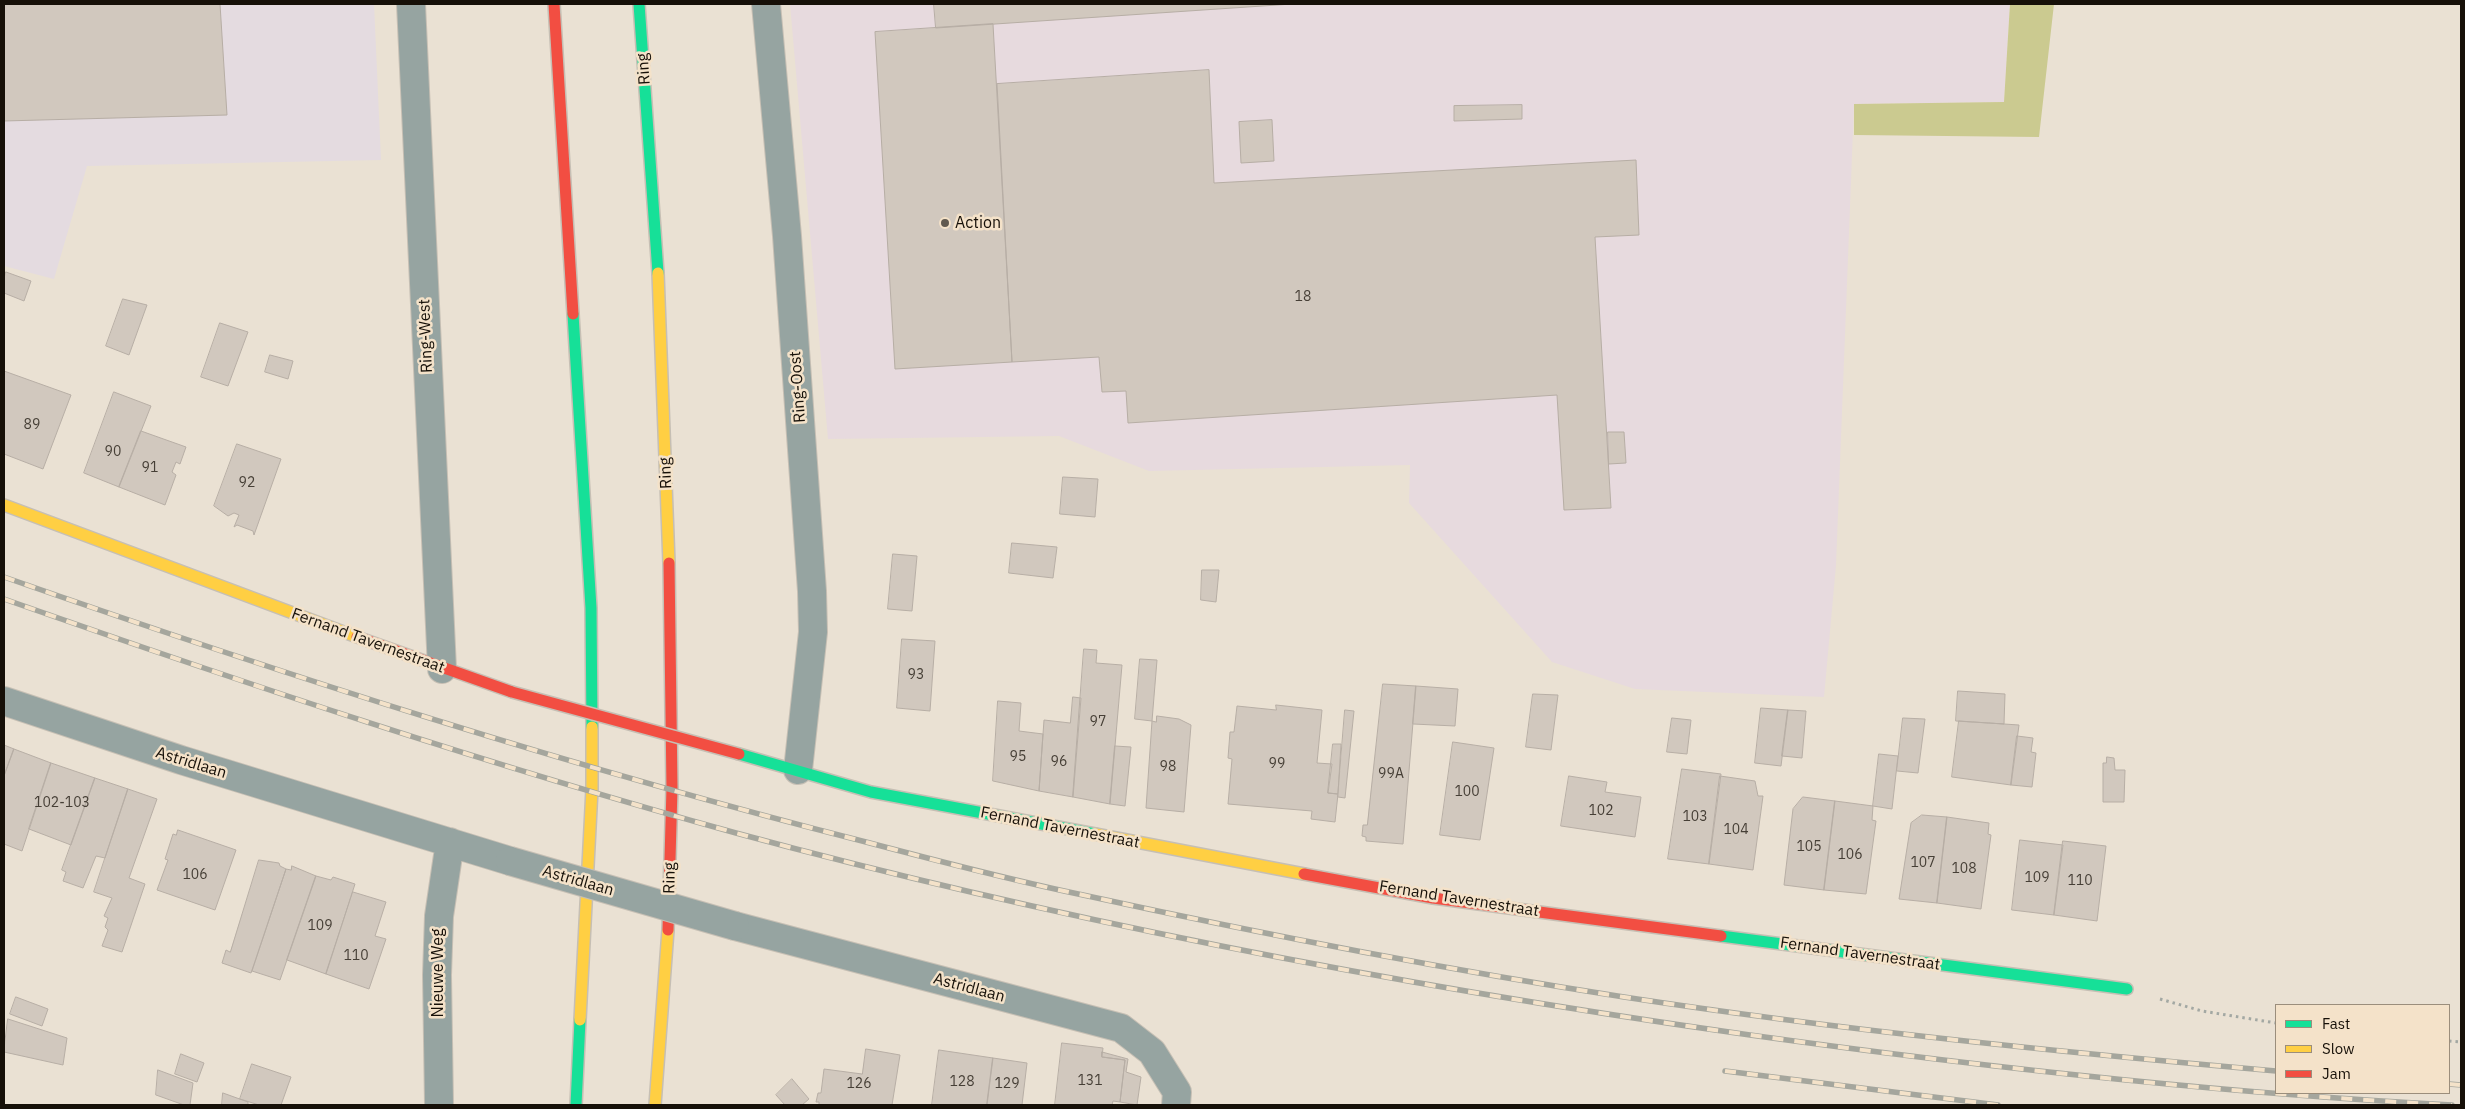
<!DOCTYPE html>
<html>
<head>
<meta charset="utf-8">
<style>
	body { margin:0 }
	#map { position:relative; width:2465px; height:1109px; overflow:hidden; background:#eae1d3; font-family:"IBM Plex Sans",sans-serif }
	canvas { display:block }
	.frame { position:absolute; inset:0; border:5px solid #161008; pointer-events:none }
	.legend { position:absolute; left:2275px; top:1004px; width:175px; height:90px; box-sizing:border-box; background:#f4e2c9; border:1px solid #9b8e7c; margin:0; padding:6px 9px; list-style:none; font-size:15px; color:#161008 }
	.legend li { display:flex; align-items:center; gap:10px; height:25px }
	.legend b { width:25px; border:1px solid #9b8e7c }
</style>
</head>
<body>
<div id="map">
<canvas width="2465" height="1109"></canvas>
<div class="frame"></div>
<ul class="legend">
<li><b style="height:6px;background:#16e098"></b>Fast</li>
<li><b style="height:6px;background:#ffcf43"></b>Slow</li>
<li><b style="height:6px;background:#f24e42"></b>Jam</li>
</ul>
</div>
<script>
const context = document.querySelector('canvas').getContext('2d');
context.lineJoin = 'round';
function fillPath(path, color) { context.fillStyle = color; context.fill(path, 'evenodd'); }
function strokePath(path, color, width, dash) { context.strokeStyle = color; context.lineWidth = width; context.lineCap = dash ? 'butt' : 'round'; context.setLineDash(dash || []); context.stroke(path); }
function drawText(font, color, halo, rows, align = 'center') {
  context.font = font + ' "IBM Plex Sans",sans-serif'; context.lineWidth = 5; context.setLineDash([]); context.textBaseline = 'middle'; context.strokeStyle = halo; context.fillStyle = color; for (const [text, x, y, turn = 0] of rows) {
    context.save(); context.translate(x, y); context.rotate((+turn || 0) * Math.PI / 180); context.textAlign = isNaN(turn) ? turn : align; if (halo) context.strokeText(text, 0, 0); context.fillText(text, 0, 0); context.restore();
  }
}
fillPath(new Path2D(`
	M4,4h370l7,156 -294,6 -33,113 -50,-13z`), '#e4dbe0');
fillPath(new Path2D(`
	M790,4h1220l-6,98 -150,2 -18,461 -12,132 -189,-8 -83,-27 -143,-159 1,-38 -261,6 -90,-35 -231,3z`), '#e7dade');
fillPath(new Path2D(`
	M2010,4h44l-15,133 -185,-2v-31l150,-2z`), '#cbca90');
const building = new Path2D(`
	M4,4h216l7,111 -223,6z
	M934,4h358l-356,24z
	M993,24l19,338 -117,7 -20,-337z
	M1209,70l5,113 422,-23 3,75 -44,2 16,271 -47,2 -7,-115 -429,28 -2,-32 -24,1 -3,-35 -87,5 -15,-278z
	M1522,105v14l-68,2v-15z
	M1272,120l2,41 -33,2 -2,-41z
	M6,272l25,9 -7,20 -20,-8v-14z
	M123,299l24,6 -18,50 -23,-9z
	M220,323l28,9 -20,54 -27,-9z
	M270,355l23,6 -5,18 -23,-7z
	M4,371l67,24 -28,74 -39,-15z
	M114,392l37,14 -32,81 -35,-14z
	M141,431l45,16 -6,17 -4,-2 -4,10 4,3 -11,30 -46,-18z
	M1608,432h16l2,31 -17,1z
	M237,444l44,15 -27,76 -1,-4 -16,-6 -3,2 5,-12 -5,-2 -6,3 -14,-10z
	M1063,477l35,2 -3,38 -35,-3z
	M1012,543l45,4 -4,31 -44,-5z
	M893,554l24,2 -5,55 -24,-2z
	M1202,570h17l-3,32 -15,-2z
	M902,639l33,2 -5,70 -33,-3z
	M1084,649l13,1 -1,13 26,2 -12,139 -37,-7z
	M1140,659l17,1 -5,61 -17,-2z
	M1383,684l33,2 -13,158 -37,-3v-4l-4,-1 1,-11h4z
	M1416,686l42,3 -3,37 -42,-2z
	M1958,691l47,3 -1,30 -48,-3z
	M1533,694l25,1 -7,55 -25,-3z
	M1073,697l8,1 -8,99 -34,-6 5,-71 26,3z
	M998,701l23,2 -2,28 24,3 -4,57 -46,-10z
	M1276,705l46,5 -5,53 15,1 -4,29 10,1 -3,28 -24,-3 1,-8 -84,-7 4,-45 -4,-1 2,-26h4l3,-26 39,4z
	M1761,708l27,2 -7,56 -26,-3z
	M1345,710l9,1 -9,87 -7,-1z
	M1788,710l18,1 -4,47 -20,-2z
	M1157,716l22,3 12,6 -7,87 -38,-4 6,-87 4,1z
	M1672,718l19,2 -4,34 -20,-2z
	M1903,718l22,1 -7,54 -21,-2z
	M1959,721l60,4 -8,60 -59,-8z
	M2017,736l16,2 -2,14 5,1 -4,34 -21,-2z
	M1453,742l41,6 -14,92 -40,-5z
	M1333,744h8l-3,50 -10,-1z
	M4,745l10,4 -10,27z
	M1115,746l16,1 -6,59 -15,-2z
	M14,749l37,14 -29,88 -18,-7v-68z
	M1879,754l19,2 -6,53 -19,-3z
	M2107,757l7,1 1,12h10l-1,32h-21v-39h3z
	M51,763l44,15 -24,67 -42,-16z
	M1682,769l39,5 -12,90 -41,-5z
	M1569,776l38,6 -2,10 36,5 -6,40 -74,-11z
	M1720,776l35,5 3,15h5l-10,74 -44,-6z
	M95,778l33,11 -23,69 -9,-2 -13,32 -20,-7 3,-9 -4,-2z
	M128,789l29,10 -28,79 16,6 -23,68 -20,-6 6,-16 -3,-3 3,-9 -4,-2 8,-18 -18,-6z
	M1803,797l32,4 -11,89 -40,-5 9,-76z
	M1835,801l38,5 -1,14 4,1 -10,73 -42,-4z
	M1922,815l25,2 -10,86 -38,-4 12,-76z
	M1947,817l42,6 -1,11 3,1 -10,74 -44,-6z
	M178,830l58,20 -21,60 -58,-20 11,-30 -3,-1 8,-25 3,1z
	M2020,840l43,5 -9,70 -42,-5z
	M2063,841l43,5 -9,75 -43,-6z
	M259,860l20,3 1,3 6,3 -35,104 -29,-10 4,-13 4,2z
	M292,866l24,10 -36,104 -28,-9 34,-102 5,1z
	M316,876l15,4 2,-3 22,7 -29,90 -39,-14z
	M353,892l33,10 -11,34 11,3 -17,50 -43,-15z
	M16,997l32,12 -6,17 -32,-12z
	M8,1019l59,19 -4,27 -59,-13z
	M1062,1043l41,5 -1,9 23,3 -5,42 -7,-1 -1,4h-57z
	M866,1049l34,6 -8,50h-73v-3h-3l2,-9h3l3,-24 38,5z
	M939,1050l54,8 -6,47h-55z
	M1102,1052l26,7 -2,13 15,5 -4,28 -17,-3 5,-42 -23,-3z
	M181,1054l23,9 -7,19 -22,-8z
	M993,1058l34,5 -5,42h-35z
	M252,1064l39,13 -10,28h-22l-19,-6z
	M158,1070l35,13 -3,22h-6l-28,-10z
	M792,1079l17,20 -7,6h-17l-9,-10z
	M223,1093l25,9v3h-26z`);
fillPath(building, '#d1c8be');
strokePath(building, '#b7aea5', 1);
const street = new Path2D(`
	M411,4l31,665
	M766,4l21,232 25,355 1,41 -15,138
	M4,701l177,59 329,101
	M735,926l386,102 31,24 25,40 -1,13
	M439,1105l-2,-130 2,-59 11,-74`);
const fast = new Path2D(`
	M639,4l19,269
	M573,314l18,294 1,119
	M739,754l132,38 224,42
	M1721,936l406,53
	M576,1105l4,-85`);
const slow = new Path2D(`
	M658,273l11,290
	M4,505l353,132
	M1095,834l209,40
	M580,1020l12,-231v-62
	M655,1105l13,-175`);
const jam = new Path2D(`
	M554,4l19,310
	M357,637l155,55
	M1304,874l129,24 288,38
	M668,930l4,-142 -3,-225`);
strokePath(street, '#c6bfb4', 30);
strokePath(fast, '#c6bfb4', 14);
strokePath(slow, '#c6bfb4', 14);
strokePath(jam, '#c6bfb4', 14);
strokePath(new Path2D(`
	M2160,999l42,12 74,12
	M2449,1041l12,1`), '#a3a8a3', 3, [2.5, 4]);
strokePath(street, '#96a4a1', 28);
strokePath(fast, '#16e098', 11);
strokePath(slow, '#ffcf43', 11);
strokePath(jam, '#f24e42', 11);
const rail = new Path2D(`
	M4,577c284,99 570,191 862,265 72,19 144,38 217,53 179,39 360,74 541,102 216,33 435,55 652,74
	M4,599c242,85 485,166 732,234 333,90 672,154 1014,202 232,32 467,58 702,70
	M1725,1071l273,34
	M2449,1084l12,1`);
strokePath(rail, '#a5a69d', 5.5);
strokePath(rail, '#f4e2c9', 4, [11]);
const streetBridge = new Path2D(`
	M510,861l225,65`);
const jamBridge = new Path2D(`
	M512,692l227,62`);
strokePath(streetBridge, '#c6bfb4', 30, []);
strokePath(jamBridge, '#c6bfb4', 14, []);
strokePath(streetBridge, '#96a4a1', 28);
strokePath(jamBridge, '#f24e42', 11);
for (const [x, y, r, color] of [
	[945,223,5,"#60594f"]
]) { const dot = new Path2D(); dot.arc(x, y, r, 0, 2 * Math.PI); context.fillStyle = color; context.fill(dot); strokePath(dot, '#f4e2c9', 2); }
drawText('14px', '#463f36', null, [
	["18",1303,297],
	["89",32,425],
	["90",113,452],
	["91",150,468],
	["92",247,483],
	["93",916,675],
	["97",1098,722],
	["95",1018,757],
	["96",1059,762],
	["99",1277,764],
	["98",1168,767],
	["99A",1391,774],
	["100",1467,792],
	["102-103",62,803],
	["102",1601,811],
	["103",1695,817],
	["104",1736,830],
	["105",1809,847],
	["106",1850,855],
	["107",1923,863],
	["108",1964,869],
	["106",195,875],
	["109",2037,878],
	["110",2080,881],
	["109",320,926],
	["110",356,956],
	["131",1090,1081],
	["128",962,1082],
	["126",859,1084],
	["129",1007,1084]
]);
drawText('16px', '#161008', '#f4e2c9', [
	["Ring",644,69,-94],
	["Ring-West",426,336,-92],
	["Ring-Oost",798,387,-94],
	["Ring",666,473,-92],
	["Fernand Tavernestraat",368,641,20],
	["Astridlaan",191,763,17],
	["Fernand Tavernestraat",1060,828,11],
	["Ring",670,878,-89],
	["Astridlaan",578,881,16],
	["Fernand Tavernestraat",1459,899,9],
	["Fernand Tavernestraat",1860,954,8],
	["Nieuwe Weg",438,973,-90],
	["Astridlaan",969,988,15]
]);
drawText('16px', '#161008', '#f4e2c9', [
	["Action",955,223]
], 'left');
</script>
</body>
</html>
